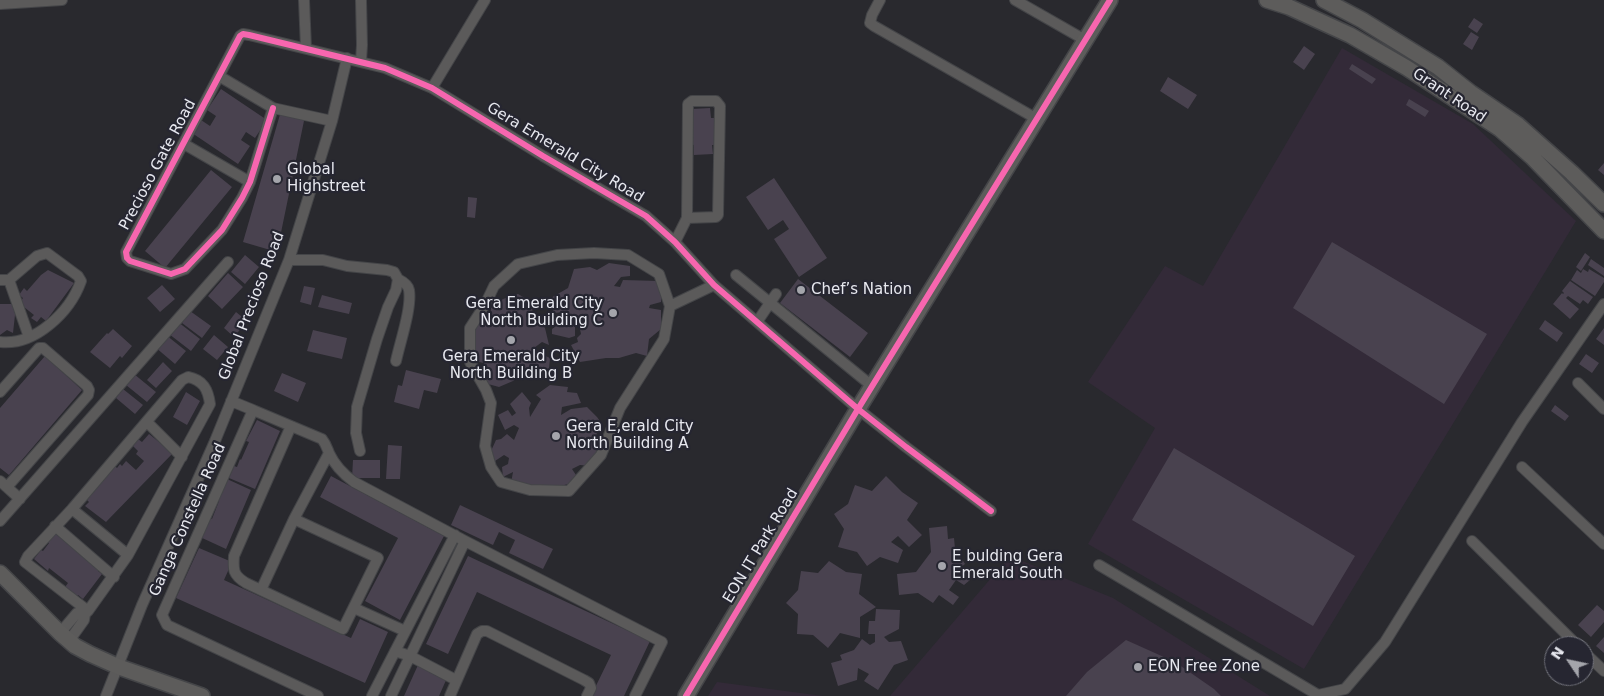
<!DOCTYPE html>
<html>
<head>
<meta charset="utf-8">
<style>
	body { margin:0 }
	#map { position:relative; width:1604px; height:696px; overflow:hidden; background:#29292e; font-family:"DejaVu Sans",sans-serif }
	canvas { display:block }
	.north { position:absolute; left:1544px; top:636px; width:50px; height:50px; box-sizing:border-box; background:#262631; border:1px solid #73747d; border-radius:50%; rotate:304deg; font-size:14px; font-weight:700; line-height:20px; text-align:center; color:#e7e8ef }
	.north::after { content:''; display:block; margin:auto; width:18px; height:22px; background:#a4a5ab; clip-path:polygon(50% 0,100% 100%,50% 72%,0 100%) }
</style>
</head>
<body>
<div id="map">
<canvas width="1604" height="696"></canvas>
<div class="north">N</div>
</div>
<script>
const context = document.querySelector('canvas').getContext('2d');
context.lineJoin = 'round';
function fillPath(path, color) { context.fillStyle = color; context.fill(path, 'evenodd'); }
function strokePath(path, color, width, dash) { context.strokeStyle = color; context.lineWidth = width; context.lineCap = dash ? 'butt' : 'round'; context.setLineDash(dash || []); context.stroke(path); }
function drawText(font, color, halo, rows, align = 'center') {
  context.font = font + ' "DejaVu Sans",sans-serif'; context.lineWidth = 4.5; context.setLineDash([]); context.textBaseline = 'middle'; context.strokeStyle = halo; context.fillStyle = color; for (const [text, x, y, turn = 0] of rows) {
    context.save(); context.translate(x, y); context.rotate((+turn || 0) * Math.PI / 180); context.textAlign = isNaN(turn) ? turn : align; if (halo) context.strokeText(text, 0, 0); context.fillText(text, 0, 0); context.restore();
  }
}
fillPath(new Path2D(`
	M1342,48l131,76 103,97 -272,448 -216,-125 67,-116 -67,-46 77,-116 38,20z
	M1010,556l103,42 157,98h-380z
	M717,682l106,14h-115z`), '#332a38');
fillPath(new Path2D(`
	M1474,18l9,6 -6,9 -9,-6z
	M1471,32l8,5 -7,13 -9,-6z
	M1304,46l11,8 -11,16 -11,-8z
	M1352,64l24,15 -4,5 -23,-15z
	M1168,77l29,18 -9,14 -28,-18z
	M221,89l46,31 -12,18 -9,-6 -5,8 9,6 -12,18 -46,-31 9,-13 9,6 6,-10 -9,-6z
	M1409,99l20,12 -4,6 -19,-12z
	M710,108l1,10h6l1,27h-6l1,9 -19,1v-10l-5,-1v-21h4l-1,-14z
	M281,111l24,5 -28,136 -34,-10z
	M1604,163v12l-6,-5z
	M211,170l21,17 -67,81 -20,-17z
	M774,178l53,80 -28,19 -25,-38 15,-10 -6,-9 -15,10 -22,-33z
	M468,197l9,1 -2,20 -8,-1z
	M1332,242l155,92 -43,70 -151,-96z
	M1585,253l5,4 -9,14 -5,-4z
	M245,255l14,12 -14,17 -14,-12z
	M1591,259l13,9v8l-16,-11z
	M609,263l21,3v10l-9,1 -7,9 6,1 3,-7 36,1 -1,8 3,3v10l-11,3 -1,3 12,2v19l-12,10 -2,17 -11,-3 -17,5h-13l-26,4 -9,-17 7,-3 -1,-4 4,-4 -1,-5 5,-4 -5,-2 -5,1v12l-6,2 -17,-4v-5l7,-5v-8l9,1 -3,-5 -11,1 -5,-14 19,-11 6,-19 16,-2 7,3z
	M1583,269l5,3 1,-3 15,9v4l-9,14 -24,-16 6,-10 4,3z
	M48,270l26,13 -28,38 -5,-4 -4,5 -6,-4 3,-3 -15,-12 4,-5 -4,-3 5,-7 3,3 14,-16z
	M228,273l15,14 -21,22 -14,-13z
	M798,279l70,54 -18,24 -70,-54z
	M1570,281l23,16 -5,7 -5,-4 -3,4 -12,-8 -2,2 13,11 -9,10 -17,-15 9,-11 1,1 1,-1 -2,-2z
	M162,285l13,14 -15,13 -13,-14z
	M304,286l11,2 -4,17 -11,-3z
	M518,294l17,10 -4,10h-5v3l12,2 7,9 4,17 -7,-3 -8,6 5,5 11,5 -1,11 -4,9 -23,-3 -9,6 -14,6 -11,-3 -5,-10 3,-4 -2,-7 -5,-1 -5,-7v-27l7,-11 9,4 1,-13 12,-9z
	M322,295l30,8 -3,11 -31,-7z
	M0,304h11l5,2 -3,27 -6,-3 -7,5z
	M190,311l21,15 -9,12 -20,-15z
	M236,312l11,9 -13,16 -10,-9z
	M1545,320l18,13 -6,9 -18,-13z
	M178,322l22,17 -9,12 -22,-17z
	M1604,328v17l-8,-6z
	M113,329l19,17 -10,12 -2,-2 -10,12 -20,-16 17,-19 1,1z
	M313,330l34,8 -5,21 -35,-8z
	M166,335l20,16 -11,13 -20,-17z
	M214,335l14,12 -11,13 -14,-11z
	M1586,354l13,9 -7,10 -13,-9z
	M45,356l37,34 -73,85 -9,-7v-60z
	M163,362l9,9 -16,17 -9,-8z
	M406,370l35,9 -4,14 -13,-3 -5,19 -25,-7 4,-17 4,1z
	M282,373l24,10 -8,19 -24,-11z
	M134,374l22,18 -9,10 -21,-17z
	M550,385l18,2 -1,5 10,1 4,10 -19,4 -1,8 10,-6 16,-2 10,10 5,7 -8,15 7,14 -10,13 -11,-1 -8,4 4,6 -8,9 -14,4 -43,-5 2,-11 -10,5 -1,-10 6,-3 1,-6 -5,-3 -9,6 -4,-10 5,-11 5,-1 6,-5 7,6 5,-12 -5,-3 -9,5 -7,-15 10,-5 4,6 4,-3 -6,-9 12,-12 9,11 -2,5 1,9 11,-18 -5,-4z
	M123,389l20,16 -8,9 -19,-16z
	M186,392l14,9 -13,24 -14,-8z
	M1555,405l14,11 -4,5 -14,-10z
	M257,420l23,11 -25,58 -26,-11 5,-12 3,1 3,-8 1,1 8,-18 -3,-1z
	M149,434l24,19 -67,69 -21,-16 4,-4 -4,-4 21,-21 8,-12 3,3 3,-4 2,2 4,-5 10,9 8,-9 -8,-7 2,-3 -6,-6 6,-6 4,3z
	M388,445l14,1 -2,33h-14z
	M1174,448l181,108 -42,70 -181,-106z
	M353,460h27v18h-28z
	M331,476l113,60 -44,84 -35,-19 33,-63 -78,-41z
	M886,476l16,16 16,11 -11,17 15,15 -13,12 -11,-11 -7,6 12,8 -5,13 -18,-6 -13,9 -10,-14 -19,-5 6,-18 -10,-15 14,-10 7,-19 17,6z
	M227,479l24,11 -25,59 -26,-12 5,-12 2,1 3,-8 2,1 7,-18 -2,-1z
	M460,505l93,44 -10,20 -34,-16 6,-13 -16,-8 -6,13 -42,-20z
	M947,526l1,13 6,-1 2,21 4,-3 5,8 -5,4 10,12 -6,5 -8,-5 -7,10 10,7 -6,8 -14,-10 -6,8 -15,-10 -19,2 -2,-21 19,-2 15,-20 -2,-24z
	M54,533l6,4 2,-3 11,8 -3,4 30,22 -2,3 4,3 -19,25 -5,-4 -1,1 -12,-9 3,-4 -19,-15 -1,3 -14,-12 7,-9 2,1 6,-8 -2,-1z
	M199,548l33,14 -8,18 127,58 9,-19 28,13 -23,51 -189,-85z
	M468,556l182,85 -26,55h-33l20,-41 -134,-63 -29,62 -22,-10z
	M829,561l17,11 16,2 -3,20 17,13 -16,10v21l-20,-5 -12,15 -15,-13 -16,-1 1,-20 -12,-11 12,-13 3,-19 17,2z
	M1597,605l7,6v11l-13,15 -13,-12z
	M876,609l24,1 -1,19 -15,8 5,5 12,-1 7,19 -14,5 -16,25 -14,-9 5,-7 -11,-6 -1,12 -19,6 -7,-23 11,-3 -2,-5 14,-5 8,-11 8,6 5,-3v-8h-7l1,-13h6z
	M1604,637v16l-8,-7z
	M1126,640l49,22 39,27 7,7h-155l21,-24z
	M418,665l29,13 -8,18h-35z`), '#49424f');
const street = new Path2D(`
	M304,0l2,48
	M361,0l1,45 -1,16
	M880,0l-8,15 -2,8 4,3 163,93
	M1015,0l70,40
	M0,4l62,-4
	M219,76l54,32 59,13
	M432,88l53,-88
	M273,108l-23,74 -8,16 -20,32 -37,39 -14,5 -41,-13 -3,-3 -1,-6 114,-216 3,-2 6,1 136,33 47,20 111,68 103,60 29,26 39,43 144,124 48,38 85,64
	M184,144l66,38
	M675,242l12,-24 29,-1 2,-2 2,-109 -4,-5h-24l-4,3 -1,114
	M289,260h34l24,6 40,4 7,2 4,7 -2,11 -8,17 -11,32 -20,68 -1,26 4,18
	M736,275l136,111
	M0,280h9l20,57
	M670,306l-6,33 -44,69 -19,47 -32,36 -39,-1 -29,-8 -10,-15 -6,-21 6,-43 -5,-13 -16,-28v-34l15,-23 9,-19 24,-22 39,-9 37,-2 34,2 31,19 11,32 44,-21
	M757,322l19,-28
	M0,342c35,4 70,-30 81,-61l-3,-5 -31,-23 -10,3 -28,24
	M396,361c4,-19 16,-53 13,-71 -1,-6 -7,-9 -11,-11
	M1578,383l26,26
	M0,392l39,-44h4l44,38 2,4 -1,5 -81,92
	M231,401l22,9 -91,205 5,10 151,71
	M253,410l69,29c4,5 5,9 7,14 6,13 14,21 25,29l111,59 197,101 -27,54
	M147,422l35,35
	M291,426l-57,130c-1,14 -1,19 12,27l97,46 35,-71 -84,-39
	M1522,467l82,77
	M0,481l20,18
	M72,509l56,46
	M0,521l228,-259
	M55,526l59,51
	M1472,541l106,105
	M1099,565l219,130 27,-6 40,-47 137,-220 82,-118
	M261,590l33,-71 35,-66
	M354,608l51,23
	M60,633l17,-20 8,1
	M69,641l15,-21 1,-6 3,-3 40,-56 82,-151c-2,-15 -7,-24 -22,-27l-6,3 -110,129 -44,47 -3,6 63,49
	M395,651l15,5 46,24
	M1584,652l20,19
	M106,696l36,-91 73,-164 74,-181 43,-139 15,-63
	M372,696l83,-161
	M391,696l74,-155
	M450,696l27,-62 5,-3h5l97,49 5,3 2,5 -4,8`);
const secondary = new Path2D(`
	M1267,0l22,7 61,28 57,33 93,61 32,28 72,74
	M1324,0l38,20 76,47 33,26 47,32 54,48 32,31
	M0,573l60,60 15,13 15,8 29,13 83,29
	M686,696l172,-287 252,-409`);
strokePath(street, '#444548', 12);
strokePath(secondary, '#444548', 18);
strokePath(street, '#5b5a5a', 10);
strokePath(secondary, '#5d5c5b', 15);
strokePath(new Path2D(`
	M273,108l-23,74 -8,16 -20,32 -37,39 -14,5 -41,-13 -3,-3 -1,-6 114,-216 3,-2 6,1 136,33 47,20 111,68 103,60 29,26 39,43 144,124 48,38 85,64
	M686,696l172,-287 252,-409`), '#f766af', 6);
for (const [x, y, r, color] of [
	[277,179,5,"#a4a5ab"],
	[801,290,5,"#a4a5ab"],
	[613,313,5,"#a4a5ab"],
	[511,340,5,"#a4a5ab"],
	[556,436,5,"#a4a5ab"],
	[942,566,5,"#a4a5ab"],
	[1138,667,5,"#a4a5ab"]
]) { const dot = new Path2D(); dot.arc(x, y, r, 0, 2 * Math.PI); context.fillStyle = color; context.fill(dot); strokePath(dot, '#262631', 2); }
drawText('15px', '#e7e8ef', '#262631', [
	["Grant Road",1449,96,34],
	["Gera Emerald City Road",565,153,31],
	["Precioso Gate Road",158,165,-62],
	["Global Precioso Road",252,306,-69],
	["Ganga Constella Road",188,520,-66],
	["EON IT Park Road",761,546,-59]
]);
drawText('15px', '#e7e8ef', '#262631', [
	["Global",287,170],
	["Highstreet",287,187],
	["Chef’s Nation",811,290],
	["Gera Emerald City",603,304,"right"],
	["North Building C",603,321,"right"],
	["Gera Emerald City",511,357,"center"],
	["North Building B",511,374,"center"],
	["Gera E,erald City",566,427],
	["North Building A",566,444],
	["E bulding Gera",952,557],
	["Emerald South",952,574],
	["EON Free Zone",1148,667]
], 'left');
</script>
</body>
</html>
